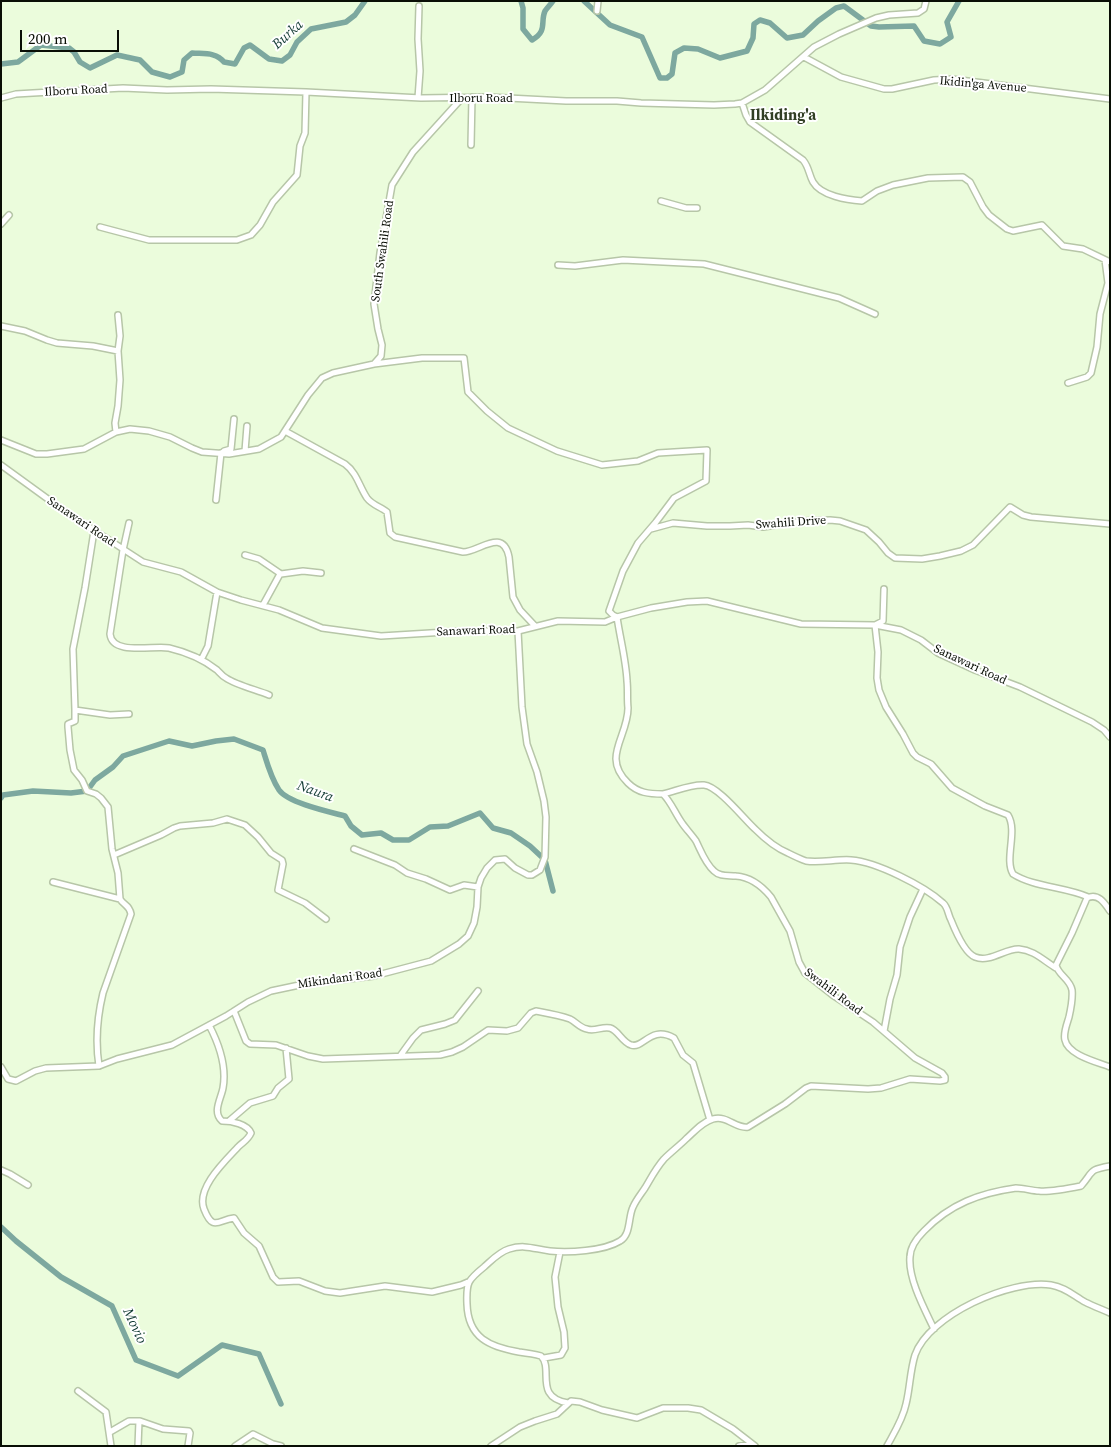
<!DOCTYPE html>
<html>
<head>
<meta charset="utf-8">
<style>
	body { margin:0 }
	#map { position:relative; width:1111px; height:1447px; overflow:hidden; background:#ebfcdc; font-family:"Source Serif 4",serif }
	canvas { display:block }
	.frame { position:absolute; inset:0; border:2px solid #090e05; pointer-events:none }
	.scale { position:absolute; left:20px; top:30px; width:99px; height:22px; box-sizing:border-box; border:2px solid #090e05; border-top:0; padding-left:6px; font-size:15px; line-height:18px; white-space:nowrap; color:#090e05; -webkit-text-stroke:4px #fff; paint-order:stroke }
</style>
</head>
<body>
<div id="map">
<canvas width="1111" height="1447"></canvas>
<div class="frame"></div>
<div class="scale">200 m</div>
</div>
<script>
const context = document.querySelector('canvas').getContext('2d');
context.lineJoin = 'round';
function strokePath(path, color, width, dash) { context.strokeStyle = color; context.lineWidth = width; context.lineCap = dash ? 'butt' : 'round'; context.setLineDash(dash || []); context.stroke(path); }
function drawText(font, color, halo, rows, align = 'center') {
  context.font = font + ' "Source Serif 4",serif'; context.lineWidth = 4; context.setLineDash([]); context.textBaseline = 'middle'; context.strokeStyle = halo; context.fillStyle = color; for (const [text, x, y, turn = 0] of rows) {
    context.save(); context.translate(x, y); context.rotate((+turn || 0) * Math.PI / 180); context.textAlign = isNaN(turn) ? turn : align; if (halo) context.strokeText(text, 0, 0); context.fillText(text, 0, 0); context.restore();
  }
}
strokePath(new Path2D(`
	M521,1l2,7v21l9,11c16,-9 8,-18 13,-29 2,-3 6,-7 8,-10
	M584,1l26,24 32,12 18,41h7l5,-4 3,-21 9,-5 14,1 22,9 27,-7 6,-13 1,-14 6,-4 10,3 17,15 16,-3 15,-14 18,-13 8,-2 27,20 8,1 35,-1 10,15 16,3 11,-7 -4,-15 12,-21
	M1,64l17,-2 23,-17 28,3 5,4 6,10 10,6 27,-13 23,5 12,12 18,5 12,-5 2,-12 8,-7c12,1 24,-1 32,9l11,2 9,-16 6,-3 19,14 13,2 8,-6 7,-13 14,-13 35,-7 9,-7 10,-14
	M1,798l2,-3 30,-4 38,2 16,-2 8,-11 18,-13 10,-11 46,-15 23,5 24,-5 18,-2 29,11c4,13 8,28 16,40 9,13 51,22 66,26l6,10 11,9 19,-2 12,7h16l21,-13 18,-1 32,-13 13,15 18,5 19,13 15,14 8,31
	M1,1227l15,14 45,36 51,29 24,54 42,16 44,-31 37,9 22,50`), '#7da89f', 5.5);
const minor = new Path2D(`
	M597,11l1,-10
	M804,57l37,20 43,12h8l42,-9 18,-1 158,20
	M1,98l15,-4 17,-1 90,-5 44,2 44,-1 95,3 115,6 68,-1 77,4h51l24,2 73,2 21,-1 7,-1 23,-13 49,-43 25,-13 37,-16 13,-3 29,-2 6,-4 2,-8
	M418,98l2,-27 -2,-32 1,-33
	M742,103l4,12 4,7 53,38c6,7 6,15 10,22 8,14 35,18 49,19l15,-10 16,-6 35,-7 35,-1 7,5 13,25 6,8 18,14 6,2 29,-6 21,21 20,3 27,13
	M471,145l1,-48
	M661,201l25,7h11
	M1,224l8,-9
	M100,227l49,13h88l14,-5 9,-10 13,-23 24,-27 3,-29 5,-13 1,-41
	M558,265l17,1 48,-6 81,4 135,34 36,16
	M1,326l24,5 22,9 10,3 36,3 25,5
	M374,364l48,-6h42l4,34 19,19 21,17 49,23 45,14 36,-4 20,-8 49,-3 -1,31 -32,17 -18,24 -18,21 -15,28 -14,40 4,4 4,2c3,21 9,43 10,64 1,9 0,18 1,27 0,29 -27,49 0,75 10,10 21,11 35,11 8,8 12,19 19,29 4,6 10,12 14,18 5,10 9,22 18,30 6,6 14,4 22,5 14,1 26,10 35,21l19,34 9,31 6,11 29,23 39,26 42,36 27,15 3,4v3l-5,1 -30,-2 -29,9 -13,1 -57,-3 -5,2 -21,16 -37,23c-12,2 -21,-12 -35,-8 -11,3 -19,13 -27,20 -7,7 -15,13 -22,20 -8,9 -13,19 -19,29 -4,6 -9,12 -12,19 -5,10 -2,28 -13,34 -16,10 -52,12 -70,10 -16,-2 -25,-7 -41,-2 -10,3 -17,11 -25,18 -16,13 -18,15 -17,37 1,34 23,43 52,48 8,1 15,2 22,4 13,13 -8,41 27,47
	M1068,383l19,-6 4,-4 6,-26 3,-33 8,-31 -3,-23
	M285,431l60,33c12,9 14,22 22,34 5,7 14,9 20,14l3,21 5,4 68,15c16,0 40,-25 46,5l4,40 7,13 15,16
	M116,432l-1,-9 3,-17 2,-26 -2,-29 2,-15 -2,-21
	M1,440l35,14h11l37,-5 32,-17 14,-3 19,2 21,6 22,11 10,4 27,2 30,-5 22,-12 27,-42 14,-17 11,-5 41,-9 7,-8 1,-11 -4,-16 -4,-25 6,-51 12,-68 21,-33 49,-54
	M245,451l2,-25
	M222,453l2,-2 7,-2 3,-30
	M1,465l62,45 80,52 38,10 36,20 24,8 38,10 43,18 59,8 82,-5h55l40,-10 47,1 12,-5 34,-9 36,-6 20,-1 94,23 74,1 26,5 20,10 17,13 37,17 45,17 72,35 12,8 6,7
	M216,500l5,-47
	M129,523l-6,27 -13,84c2,22 44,11 59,14 17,4 34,11 48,22 3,3 5,6 9,8 10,7 31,12 43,17
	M651,529l22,-6 34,3h23l18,-1 15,2 39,-6 28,-1 10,1 26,9 13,12 9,11 7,5 27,1 18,-3 21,-5 12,-6 37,-38 13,8 8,2 79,7
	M245,555l14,4 22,15 22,-3 18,2
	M884,589l-1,32 -8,4 3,27 -1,26 2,12 7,17 17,27 10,19 4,4 14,7 21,24 33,18 23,9c10,16 -4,44 5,59 20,13 53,13 75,23
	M263,605l17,-31
	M201,660l7,-14 9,-54
	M75,710l-2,-61 12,-61 9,-57
	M663,794c13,-3 28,-10 41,-9 14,1 40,34 51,44 9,9 21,19 33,24 6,3 12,6 18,8 15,2 30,-2 45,-1 26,2 73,26 92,43 5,4 5,12 8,17 4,10 14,33 24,37 15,6 31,-9 44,-8 15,1 25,12 37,19
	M354,849l41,16 12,8 19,6 24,11 14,-5 14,2
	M114,855l47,-20 13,-7 6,-2 33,-3 14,-4 18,6 13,12 13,16 11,7 1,4 -5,26 27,13 21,16
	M53,882l67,17
	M1110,911c-6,-9 -12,-18 -23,-13l-15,35 -16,32c2,10 14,14 16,25 1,9 -1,18 -3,27 -2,7 -6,16 -4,23 3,15 32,22 45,27
	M234,1011l12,30 4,3 26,1 32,11 15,3 117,-4 12,-3 11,-5 25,-17 19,1 11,-3 13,-15 5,-2c11,2 23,4 34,8 6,3 10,9 17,10 8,3 15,-3 23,-1 8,2 12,14 21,17 13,4 19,-20 43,-7l9,17 10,8 17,57
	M209,1025c10,19 18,41 14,63 -2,11 -11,24 -1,33 10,0 25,3 29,12 -3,7 -8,9 -13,14 -13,14 -42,41 -34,62 9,23 14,11 30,9l10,15 15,13 14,31 5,5 21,-1 26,10 15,2 45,-7 47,6 29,-7 7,-3
	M884,1031l6,-32 7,-24 3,-28 10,-30 13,-28
	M400,1056l13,-18 8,-8 24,-6 10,-4 23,-29
	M99,1066c-4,-26 -2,-48 4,-73l28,-79c-2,-10 -7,-8 -11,-15l-2,-26 -6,-24 -4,-42 -7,-9 -5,-4 -9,-3 -5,-11 -8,-10 -4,-20 -2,-23v-3l7,-3v-11l35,5 19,-1
	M1,1067l7,12 8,2 19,-10 11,-3 53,-2 18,-7 55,-14 54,-29 22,-14 23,-11 33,-7 70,-8 57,-15 28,-17 9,-8 6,-13 3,-16 1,-20 3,-9 6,-10 8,-8 10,-1 10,9 13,7h4l8,-5 5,-13 1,-40 -2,-16 -7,-29 -10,-28 -5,-37 -4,-76
	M229,1121l21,-18 23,-7 5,-8 11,-9 -3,-31
	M1,1170l9,4 18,11
	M934,1329c-9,-19 -26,-50 -24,-72 0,-10 7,-19 14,-26 26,-27 56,-38 92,-43 8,0 16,3 23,3 9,1 32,-3 42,-5 13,-15 7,-16 29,-20
	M544,1358l17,-3 4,-7 -1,-16 -6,-25 -3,-30 5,-25
	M78,1391l28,21 5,34
	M110,1432l19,-11h11l23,8 26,2 1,2 -2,13
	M138,1446l1,-25
	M235,1446l18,-12 20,10 8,2
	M491,1446l29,-19 15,-6 22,-7 14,-13 9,1 22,8 35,8 26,-10h25l13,2 32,19 22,17
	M739,1446l10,-2 5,2
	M887,1446c7,-13 16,-27 19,-42 4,-16 4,-33 9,-49 14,-40 95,-76 136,-70 14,2 23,11 34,17 8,4 16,7 25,11`);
strokePath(minor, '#b7c6a8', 8);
strokePath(minor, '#fff', 5);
drawText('12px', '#090e05', '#fff', [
	["Ikidin'ga Avenue",983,85,5],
	["Ilboru Road",76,91,-3],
	["Ilboru Road",481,99],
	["South Swahili Road",383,251,-82],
	["Sanawari Road",81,522,34],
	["Swahili Drive",791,523,-4],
	["Sanawari Road",476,631,-2],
	["Sanawari Road",970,665,25],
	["Mikindani Road",340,979,-8],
	["Swahili Road",833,992,37]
]);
drawText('italic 14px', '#133b34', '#fff', [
	["Burka",288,35,-42],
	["Naura",315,792,20],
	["Movio",134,1326,65]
]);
drawText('bold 15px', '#313e24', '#fff', [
	["Ilkiding'a",783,116]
]);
</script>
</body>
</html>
